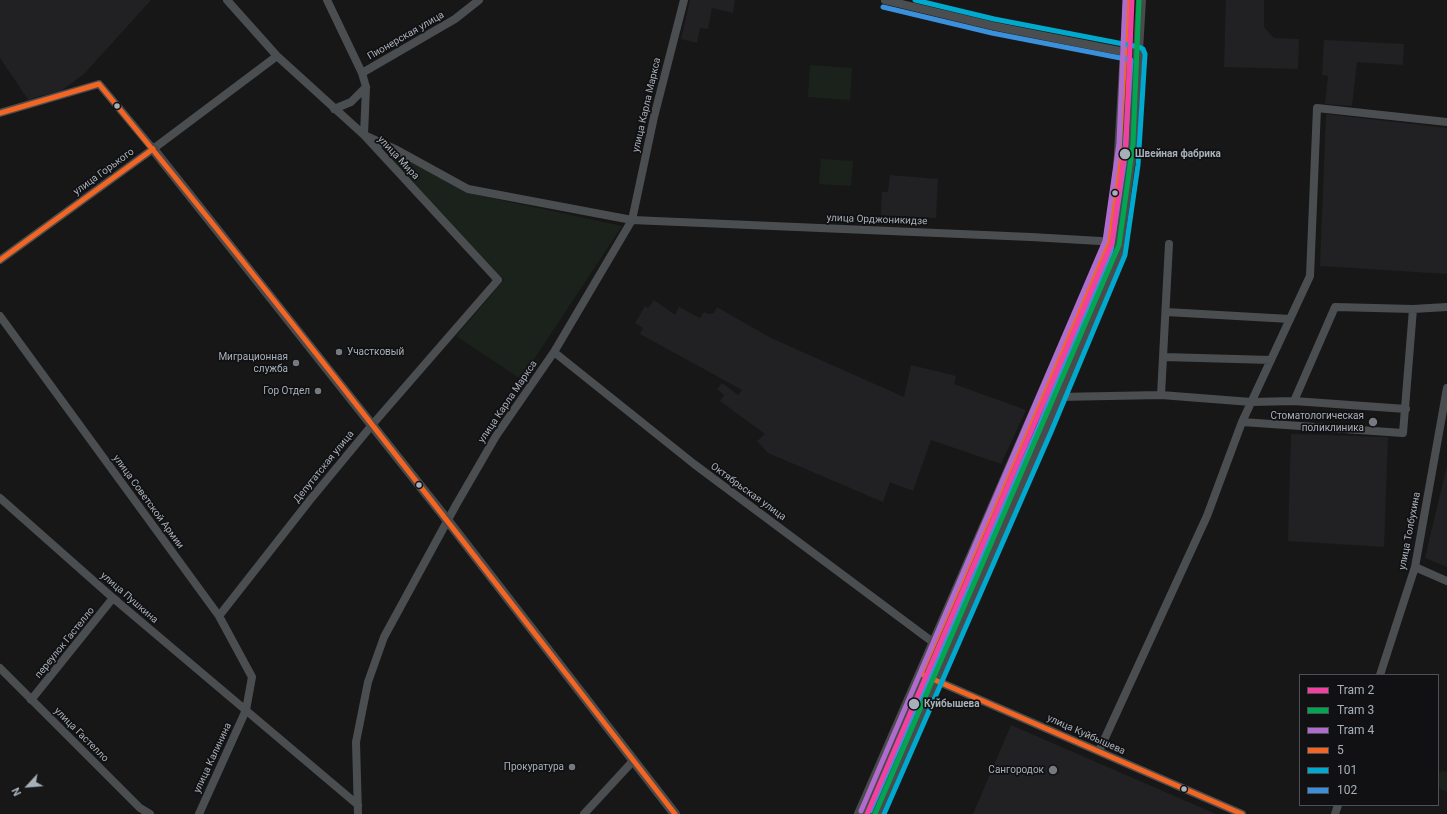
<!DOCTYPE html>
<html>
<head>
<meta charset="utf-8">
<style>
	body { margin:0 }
	#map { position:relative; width:1447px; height:814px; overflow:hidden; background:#171717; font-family:Roboto,sans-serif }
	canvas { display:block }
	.legend { position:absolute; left:1299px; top:674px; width:140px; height:132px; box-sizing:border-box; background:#111113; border:1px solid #4d5155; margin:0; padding:5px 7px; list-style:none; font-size:12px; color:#a7b0b9 }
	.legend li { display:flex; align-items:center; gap:8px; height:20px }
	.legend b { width:20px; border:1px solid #4d5155 }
	.north { position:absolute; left:8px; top:766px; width:40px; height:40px; -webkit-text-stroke:3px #111113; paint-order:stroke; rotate:244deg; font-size:11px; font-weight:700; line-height:16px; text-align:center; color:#a7b0b9 }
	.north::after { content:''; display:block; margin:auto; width:14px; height:18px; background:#a7b0b9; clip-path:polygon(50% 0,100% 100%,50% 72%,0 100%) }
</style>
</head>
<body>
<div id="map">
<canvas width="1447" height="814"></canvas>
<ul class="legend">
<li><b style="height:5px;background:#f240a1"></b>Tram 2</li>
<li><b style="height:5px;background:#00a651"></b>Tram 3</li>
<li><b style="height:5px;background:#b06ccc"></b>Tram 4</li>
<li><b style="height:5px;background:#f26522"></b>5</li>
<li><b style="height:5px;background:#00a9ce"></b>101</li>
<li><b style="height:5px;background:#3a90db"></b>102</li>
</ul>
<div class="north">N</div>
</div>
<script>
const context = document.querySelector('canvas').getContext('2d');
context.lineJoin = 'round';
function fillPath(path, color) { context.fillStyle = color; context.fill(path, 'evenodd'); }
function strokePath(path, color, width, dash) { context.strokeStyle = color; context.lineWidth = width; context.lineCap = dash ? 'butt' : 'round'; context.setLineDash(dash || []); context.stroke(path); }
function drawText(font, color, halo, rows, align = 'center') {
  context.font = font + ' Roboto,sans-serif'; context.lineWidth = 3.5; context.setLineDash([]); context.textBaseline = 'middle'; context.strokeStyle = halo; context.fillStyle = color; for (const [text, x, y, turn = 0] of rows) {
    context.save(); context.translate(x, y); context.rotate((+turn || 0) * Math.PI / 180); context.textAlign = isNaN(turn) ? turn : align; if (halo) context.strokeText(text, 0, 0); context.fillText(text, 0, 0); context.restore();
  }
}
fillPath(new Path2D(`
	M0,0h151l-66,73 -24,18 -28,7 -4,3 -29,-43z
	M690,0h45l-2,13 -21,-5 -4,21 -8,-1 -3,15 -16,-4z
	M1226,0h38v27l10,11 25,1 -1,30 -74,-2z
	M1324,40l80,4 -1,21 -46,-3 -5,44 -27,-2 3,-28 -6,-1z
	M1326,114l121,14v146l-127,-8z
	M890,175l48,4 -2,39 -55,-3 1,-23h6z
	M654,300l21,15 4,-8 21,11 4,-6 5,2 5,-1 3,-6 54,31 133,59 7,-32 45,11 -2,8 72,26 -25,54 -70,-24 -18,51 -23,-9 -7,20 -115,-49 -11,-12 8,-7 -45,-33 4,-6 -7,-6 5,-6 16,12 4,-5 -102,-56 3,-6 -8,-5 10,-17 3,2z
	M1291,434l97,3 -4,110 -96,-6z
	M1447,465v102l-22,-9z
	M1011,725l205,89h-243z`), '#212123');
fillPath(new Path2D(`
	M810,65l42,3 -2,32 -42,-3z
	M394,151l74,42 154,33 -101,153 -65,-43 48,-56 -116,-122z
	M821,159l32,2 -2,25 -32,-2z
	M1443,771l4,1v20l-9,-4v-15z`), '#1b221b');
strokePath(new Path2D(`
	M327,0l35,73 4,14 -2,48 33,15 71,39 164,31 399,17 69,4 20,5
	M885,0l108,26 132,26
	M362,73l93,-54 24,-19
	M334,109l17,-7 15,-15
	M0,113l99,-29 54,65
	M0,260l153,-111 124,-93
	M1166,312l124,7
	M0,316l219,300 33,61 -6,33 -47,104
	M554,352l140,112 240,179
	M1163,357l108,3
	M1161,395l8,-151
	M1058,397l103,-2 90,7 43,-1 41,-94 78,2 34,-2
	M1294,401l112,8
	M1242,422l161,11 10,-124
	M0,498l113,100 245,207
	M1415,567l32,14
	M219,616l91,-116 62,-75 126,-145 -134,-145 -87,-79 -50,-56
	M0,668l140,140 10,6
	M921,674l321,140
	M1380,675l35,-108 32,-179
	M31,700l82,-102 4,3
	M1099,751l108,-235 35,-94 68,-146 7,-168 130,14
	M358,814l-2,-72 12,-60 16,-45 72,-132 40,-69 58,-84 78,-132 22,-103 30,-117
	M584,814l49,-53
	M1335,814l3,-9`), '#4b4e50', 8);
strokePath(new Path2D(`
	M153,149l295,372 227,293
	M859,814l249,-572 10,-72 10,-170
	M876,814l169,-385 73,-176 14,-103 9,-150`), '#484a4c', 10);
strokePath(new Path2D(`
	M1128,0l-10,170 -10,72 -187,432 321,140
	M0,113l99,-29c197,239 386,486 576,730
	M0,260l153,-111`), '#f26522', 5);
strokePath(new Path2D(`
	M884,814l167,-382 74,-177 13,-90 7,-111 -2,-5 -4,-2 -145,-28 -79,-19`), '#00a9ce', 5);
strokePath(new Path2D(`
	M870,811l169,-385 72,-175 13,-87 7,-104 -139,-27 -109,-26`), '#3a90db', 5);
strokePath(new Path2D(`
	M867,814l245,-571 14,-99 6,-144`), '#f240a1', 5);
strokePath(new Path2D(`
	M875,814l244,-569 14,-101 6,-144`), '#00a651', 5);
strokePath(new Path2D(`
	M861,811l244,-570 14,-98 6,-143`), '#b06ccc', 5);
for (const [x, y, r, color] of [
	[117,106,3.5,"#a7b0b9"],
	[1125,154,6,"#a7b0b9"],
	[1115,193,3.5,"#a7b0b9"],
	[339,352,4,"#757a80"],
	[296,363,4,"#757a80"],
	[318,391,4,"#757a80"],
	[1373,422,5,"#757a80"],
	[419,485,3.5,"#a7b0b9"],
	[914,704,6,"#a7b0b9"],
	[572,767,4,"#757a80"],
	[1053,770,5,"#757a80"],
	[1184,789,3.5,"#a7b0b9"]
]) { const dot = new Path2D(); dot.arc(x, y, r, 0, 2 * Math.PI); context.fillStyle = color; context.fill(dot); strokePath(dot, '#111113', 1.5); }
drawText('10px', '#a7b0b9', '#111113', [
	["Пионерская улица",406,36,-30],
	["улица Карла Маркса",647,105,-77],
	["улица Мира",398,158,47],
	["улица Горького",104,172,-36],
	["улица Орджоникидзе",877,220,2],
	["улица Карла Маркса",508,402,-56],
	["Депутатская улица",324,467,-51],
	["Октябрьская улица",748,492,36],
	["улица Советской Армии",148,502,54],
	["улица Толбухина",1410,531,-79],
	["улица Пушкина",129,598,41],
	["переулок Гастелло",65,643,-51],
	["улица Гастелло",81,735,45],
	["улица Куйбышева",1086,735,24],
	["улица Калинина",213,758,-65]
]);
drawText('bold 10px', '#a7b0b9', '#111113', [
	["Швейная фабрика",1135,154],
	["Куйбышева",924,704]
], 'left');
drawText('10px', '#a7b0b9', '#111113', [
	["Участковый",347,352,"left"],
	["Миграционная",288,357],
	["служба",288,369],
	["Гор Отдел",310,391],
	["Стоматологическая",1364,416],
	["поликлиника",1364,428],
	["Прокуратура",564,767],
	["Сангородок",1044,770]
], 'right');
</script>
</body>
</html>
